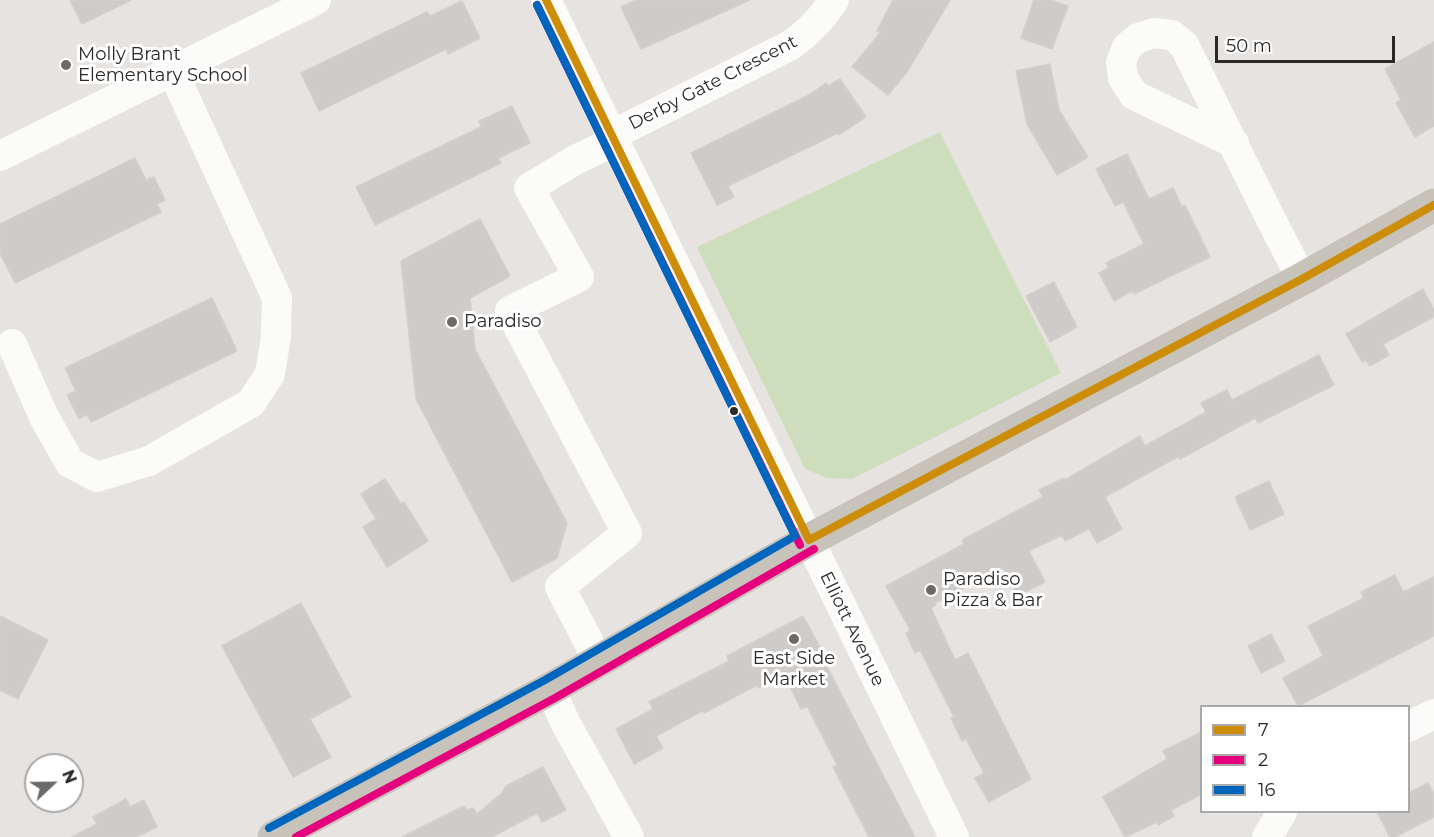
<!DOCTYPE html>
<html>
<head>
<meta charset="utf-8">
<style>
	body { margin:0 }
	#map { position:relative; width:1434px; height:837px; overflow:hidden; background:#e7e3e0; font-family:Montserrat,sans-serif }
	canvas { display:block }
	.legend { position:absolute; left:1200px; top:705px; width:210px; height:108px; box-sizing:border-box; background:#fff; border:2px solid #a9a9a9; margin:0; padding:8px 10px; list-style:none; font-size:18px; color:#292929 }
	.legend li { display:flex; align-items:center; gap:12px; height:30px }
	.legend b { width:30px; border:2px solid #a9a9a9 }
	.north { position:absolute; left:24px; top:753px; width:60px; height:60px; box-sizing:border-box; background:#fff; border:2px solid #a9a9a9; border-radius:50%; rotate:68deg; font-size:16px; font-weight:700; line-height:24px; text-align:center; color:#292929 }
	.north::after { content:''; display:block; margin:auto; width:21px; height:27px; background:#6c6a69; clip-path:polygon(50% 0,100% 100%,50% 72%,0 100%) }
	.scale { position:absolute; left:1215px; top:36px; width:180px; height:27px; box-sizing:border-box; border:3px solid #292929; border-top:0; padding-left:8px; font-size:18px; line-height:21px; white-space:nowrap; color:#292929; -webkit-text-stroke:4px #fff; paint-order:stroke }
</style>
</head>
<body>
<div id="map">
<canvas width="1434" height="837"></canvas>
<ul class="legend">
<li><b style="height:8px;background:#ce8d08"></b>7</li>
<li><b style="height:8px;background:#e5007d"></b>2</li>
<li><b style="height:8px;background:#0065bd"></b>16</li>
</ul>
<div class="north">N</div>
<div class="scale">50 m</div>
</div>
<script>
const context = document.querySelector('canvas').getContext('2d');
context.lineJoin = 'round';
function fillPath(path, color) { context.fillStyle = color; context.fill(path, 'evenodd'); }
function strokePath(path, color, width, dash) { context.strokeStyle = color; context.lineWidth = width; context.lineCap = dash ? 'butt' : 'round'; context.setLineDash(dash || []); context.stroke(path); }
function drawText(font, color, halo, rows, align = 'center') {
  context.font = font + ' Montserrat,sans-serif'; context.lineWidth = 6; context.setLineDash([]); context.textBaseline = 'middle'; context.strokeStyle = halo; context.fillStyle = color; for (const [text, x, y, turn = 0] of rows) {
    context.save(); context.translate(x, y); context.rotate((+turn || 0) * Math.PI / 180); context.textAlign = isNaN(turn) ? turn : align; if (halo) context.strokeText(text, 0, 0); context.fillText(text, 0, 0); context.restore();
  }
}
fillPath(new Path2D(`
	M940,132l121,241 -209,106 -25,-1 -22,-9 -108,-222z`), '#cedebc');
const building = new Path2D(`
	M70,0h61l-49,24z
	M636,0h114l-109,49 -20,-42z
	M893,0h57l-43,72 -19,23 -36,-28 28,-34 -3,-2z
	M1034,0h17l17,6 -16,43 -31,-11z
	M462,1l18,37 -32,16 -2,-5 -127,62 -18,-38 126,-61 3,4z
	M1434,42v84l-19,11 -19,-34 5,-3 -16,-31z
	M1050,64l9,46 29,47 -31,18 -30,-51 -11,-53z
	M840,79l26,38 -27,18 -1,-2 -110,53 6,11 -17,8 -26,-52 118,-58 17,-12 2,3z
	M512,106l18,37 -32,15 3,5 -126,62 -19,-38 125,-60 -2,-6z
	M1127,154l22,45 24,-11 9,19 3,-2 25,52 -76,37 -2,-3 -18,10 -15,-28 10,-5 -3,-5 38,-19 -21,-42 -8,4 -19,-37z
	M135,158l11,22 8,-3 11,23 -8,4 4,8 -146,71 -15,-30v-29z
	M480,219l30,57 -40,22 5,51 92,174 -10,35 -45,24 -96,-183 -15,-138z
	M1054,282l23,45 -27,15 -24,-46z
	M1423,289l11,21v7l-51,27 6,11 -19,11 -4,-6 -4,2 -16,-28z
	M212,298l25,53 -146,71 -4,-8 -8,5 -12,-24 9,-4 -11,-23z
	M1319,355l15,30 -76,38 -3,-5 -75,41 -1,-3 -74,41 17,32 -25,14 -8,-14 -24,12 -3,-6 -33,16 16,31 -28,14 -14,-29 -68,36 1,2 -5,3 24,52 13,-7 63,126 -42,23 -14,-24 9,-5 -18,-34 -4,2 -11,-23 3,-1 -34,-67 -5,3 -9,-20 4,-2 -1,-3 -23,-42 78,-42 -2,-4 81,-43 -4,-7 25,-12 1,2 75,-44 5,10 61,-34 -5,-9 26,-13 5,10z
	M385,479l16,25 3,-2 24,39 -41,26 -24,-40 13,-8 -15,-25z
	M1269,481l15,33 -34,16 -15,-33z
	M1395,575l8,17 31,-15v59l-136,70 -15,-28 40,-22 -15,-30 56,-28 -3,-6z
	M301,603l50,94 -41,22 21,38 -38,20 -71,-131z
	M0,616l48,24 -30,59 -18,-9z
	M803,616l21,38 -3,1 94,182h-46l-36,-70 4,-2 -30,-59 -6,3 -17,-35 -26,14 -1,-3 -53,28 -2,-2 -46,25 7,12 -29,16 -18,-35 37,-20 -4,-7 80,-41 -2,-5z
	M1271,634l14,27 -24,12 -13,-27z
	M1202,732v62l-31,16 3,6 -16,9 -1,-3 -32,15 -22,-40 64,-38 -4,-8z
	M543,767l23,43 -24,12 -5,-9 -45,24h-90l62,-31 3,4 6,-2 4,6 25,-21 4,-7z
	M1428,783l6,11v23l-39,20h-5l-13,-25h31v-19z
	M126,799l4,8 14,-7 13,27 -21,10h-64l25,-13 -4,-7z`);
fillPath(building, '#cecbc9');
strokePath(building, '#d2cfcc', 1.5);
strokePath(new Path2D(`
	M546,0l408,837
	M612,135l179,-90c18,-13 31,-26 43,-45
	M1234,143l-100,-48 -11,-17 -2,-16 6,-15 11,-9 16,-5 18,2 12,10c39,78 77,157 118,234
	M0,156l316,-156
	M12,344l32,73 26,46 27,14 52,-16 102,-58 19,-29 6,-38 1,-38 -105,-228
	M599,662l-39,-75 67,-54 -117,-222 69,-34 -50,-89 48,-29 38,-18
	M550,689l16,35 63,113
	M1408,727l26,-13
	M1267,837l15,-25`), '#fbfbfa', 30);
strokePath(new Path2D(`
	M274,837l276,-148 259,-149 493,-261 132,-74`), '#c7c3ba', 33);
strokePath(new Path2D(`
	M546,0l263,540
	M809,540l493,-261 132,-74`), '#ce8d08', 8);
strokePath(new Path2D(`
	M537,5l263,540
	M296,837l259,-139 259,-149`), '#e5007d', 8);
strokePath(new Path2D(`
	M269,828l276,-148 250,-144 -258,-531`), '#0065bd', 8);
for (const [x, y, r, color] of [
	[66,65,6,"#6c6a69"],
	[452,322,6,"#6c6a69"],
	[734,411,5,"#292929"],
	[931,590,6,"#6c6a69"],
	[794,639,6,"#6c6a69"]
]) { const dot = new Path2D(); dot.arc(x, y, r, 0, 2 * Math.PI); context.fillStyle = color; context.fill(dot); strokePath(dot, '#fff', 2); }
drawText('18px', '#292929', '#fff', [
	["Molly Brant",78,55],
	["Elementary School",78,76],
	["Paradiso",464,322],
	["Paradiso",943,580],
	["Pizza & Bar",943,601],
	["East Side",794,659,"center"],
	["Market",794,680,"center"]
], 'left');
drawText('18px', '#292929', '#fff', [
	["Derby Gate Crescent",713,83,-27],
	["Elliott Avenue",852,629,64]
]);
</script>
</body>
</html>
